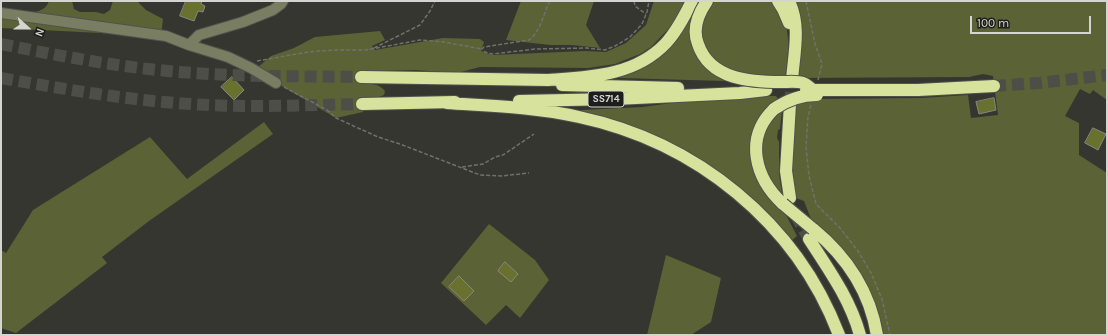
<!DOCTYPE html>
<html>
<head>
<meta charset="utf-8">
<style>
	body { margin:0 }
	#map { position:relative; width:1108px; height:336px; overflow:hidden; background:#353630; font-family:Karla,sans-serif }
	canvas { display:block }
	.frame { position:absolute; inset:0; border:2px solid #d4d4d1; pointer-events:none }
	.north { position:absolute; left:8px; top:8px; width:40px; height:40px; -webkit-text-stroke:3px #1d1e1b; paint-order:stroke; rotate:111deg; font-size:11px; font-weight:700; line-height:16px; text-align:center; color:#d4d4d1 }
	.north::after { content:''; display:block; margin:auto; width:14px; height:18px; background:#d4d4d1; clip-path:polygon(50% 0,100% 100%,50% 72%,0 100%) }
	.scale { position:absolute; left:970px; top:16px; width:121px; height:18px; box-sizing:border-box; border:2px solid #d4d4d1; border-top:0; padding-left:5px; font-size:12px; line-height:14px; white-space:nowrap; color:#d4d4d1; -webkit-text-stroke:3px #1d1e1b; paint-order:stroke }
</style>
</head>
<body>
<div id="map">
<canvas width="1108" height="336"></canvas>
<div class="frame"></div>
<div class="north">N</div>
<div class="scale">100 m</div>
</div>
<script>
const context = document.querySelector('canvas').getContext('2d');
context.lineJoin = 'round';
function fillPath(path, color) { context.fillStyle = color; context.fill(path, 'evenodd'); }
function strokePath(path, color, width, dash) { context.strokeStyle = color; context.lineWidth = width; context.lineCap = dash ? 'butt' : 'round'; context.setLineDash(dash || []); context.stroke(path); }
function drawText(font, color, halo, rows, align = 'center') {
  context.font = font + ' Karla,sans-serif'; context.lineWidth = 3; context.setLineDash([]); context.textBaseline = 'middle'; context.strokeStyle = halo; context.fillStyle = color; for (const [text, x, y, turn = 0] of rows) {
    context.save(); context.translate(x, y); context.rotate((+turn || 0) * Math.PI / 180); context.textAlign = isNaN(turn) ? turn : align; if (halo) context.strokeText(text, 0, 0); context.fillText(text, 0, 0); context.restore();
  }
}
fillPath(new Path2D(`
	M49,1h23l2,8 6,3h16l8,2 6,-4 3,-9h24l9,9 17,9 -2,17 -160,-8v-21c14,4 42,12 48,-6z
	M521,1h73l-8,24 14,23 -28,-3h-22l-44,-5z
	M654,1h31l-12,23 -22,23 -11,7 -25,10 -27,4 -108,-1 -23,6 -43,-3 -36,1 -17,1v11c9,1 18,0 24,8l-1,4 -5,2 -17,1 1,14 -27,6 -78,-46 -1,-4 14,-12 23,-8 21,-11 65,-6 5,9 -13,6 3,4 68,-12 37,1 4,3 -3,9 11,4 93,-4 21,1 20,-9 20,-18z
	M699,1h3l-11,24 33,54v2l-104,-3 -1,-1 17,-7 41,-32z
	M715,1h57c4,7 10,15 13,22 6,18 2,39 0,57l-29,-1 -37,-14 -13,-14 -6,-21 5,-18z
	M794,1h313v99l-14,-10 -3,4 -10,-5 -15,27 14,7v32l28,18v162h-226l-6,-26 -62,-85 -9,-23 -8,-3c-6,-32 -2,-64 0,-96l14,-3 111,-1 47,-3 3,23 27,-3 -5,-39 -10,-2 -14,3 -171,1z
	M776,96l3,5 -27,38 32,72 13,25 -7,6 -70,-67 -140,-63 2,-2 60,-3 75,-10z
	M782,109l-2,20 -2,1 -1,8 2,4v32l3,20 -4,-3 -9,-12 -9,-28 7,-26z
	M264,122l9,12 -124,87 -47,36 5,6 -91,70 -15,-5v-78l5,3 27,-43 117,-73 37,42z
	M489,224l46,36 14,20 -29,38 -14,-13 -20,20 -45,-42z
	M666,255l55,23 -10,44 -20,13h-44z`), '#5b6235');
const building = new Path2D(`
	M186,1h16l-1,3 4,2 -2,6 -5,-1 -4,10 -14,-5z
	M232,77l12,13 -10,10 -13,-13z
	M994,98l2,12 -17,4 -3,-12z
	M1093,128l13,6 -8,16 -13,-7z
	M505,262l13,12 -7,8 -13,-11z
	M459,276l15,15 -10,10 -15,-14z`);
fillPath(building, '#69712f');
strokePath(building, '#858780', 1);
strokePath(new Path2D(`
	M1,44c64,13 128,25 192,29 56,4 112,3 168,4
	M1,78c63,11 125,22 189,26 57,4 115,1 172,0
	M994,86l45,-3 68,-8
	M790,104l2,-24
	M795,214l14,25`), '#4d4e48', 12, [12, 6]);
const minor = new Path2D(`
	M1,13l165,23 23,9 10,-10 44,-13 30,-12 8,-6 2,-3
	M189,45l39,12 23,11 25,15`);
const highway = new Path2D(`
	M778,1l5,8 6,14
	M789,1c12,25 5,52 3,79
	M361,77l187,3c42,-3 87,-4 118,-37 11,-12 19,-28 26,-42
	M562,85l116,3
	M859,90h59l76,-4
	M519,101l96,-2 125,-6 26,-3
	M447,103c44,3 88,4 132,14 117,25 217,105 260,218
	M362,104l93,-2
	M774,109c-30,29 -19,69 9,95
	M790,198l-4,-27 4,-67
	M813,229c33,27 57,63 64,106
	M809,239c20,31 41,60 51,96`);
strokePath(minor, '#52524d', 12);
strokePath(highway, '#52524d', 14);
strokePath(new Path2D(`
	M550,1c-7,13 -9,30 -21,39l-45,7 -2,2 3,3 7,2 44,-5 51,-1 18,2 10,-4 15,-9 12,-13 5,-12 2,-11
	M634,1l1,5 11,8
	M806,1l9,43 7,20 -4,16
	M374,48l46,-23 10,-14 5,-10
	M257,61l51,-9 26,-2h32l54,-10 24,2 38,7
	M284,87l43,23 9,8 42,19 22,7 80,31 21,1 28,-3
	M811,105l-3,12 -2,30 3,29 7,28 24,24 18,23 13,22 11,26 8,36
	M462,167l21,-3 12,-7 8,-2 31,-21`), '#71716c', 1.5, [4, 2]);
strokePath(minor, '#797e63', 10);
strokePath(highway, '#d7e39d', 12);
const highwayBridge = new Path2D(`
	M707,1c-9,13 -15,28 -9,43 12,36 53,38 84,38 6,0 16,-1 21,1 4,1 7,5 10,7
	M806,90h53
	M774,109c13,-9 26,-14 43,-14
	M783,204l30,25`);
strokePath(highwayBridge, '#52524d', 14, []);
strokePath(highwayBridge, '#d7e39d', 12);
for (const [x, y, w] of [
	[606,99,36]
]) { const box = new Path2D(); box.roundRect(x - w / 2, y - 8, w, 16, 3); context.fillStyle = '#1d1e1b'; context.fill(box); strokePath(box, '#d4d4d1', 1); }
drawText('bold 10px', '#d4d4d1', null, [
	["SS714",606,99]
]);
</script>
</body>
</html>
